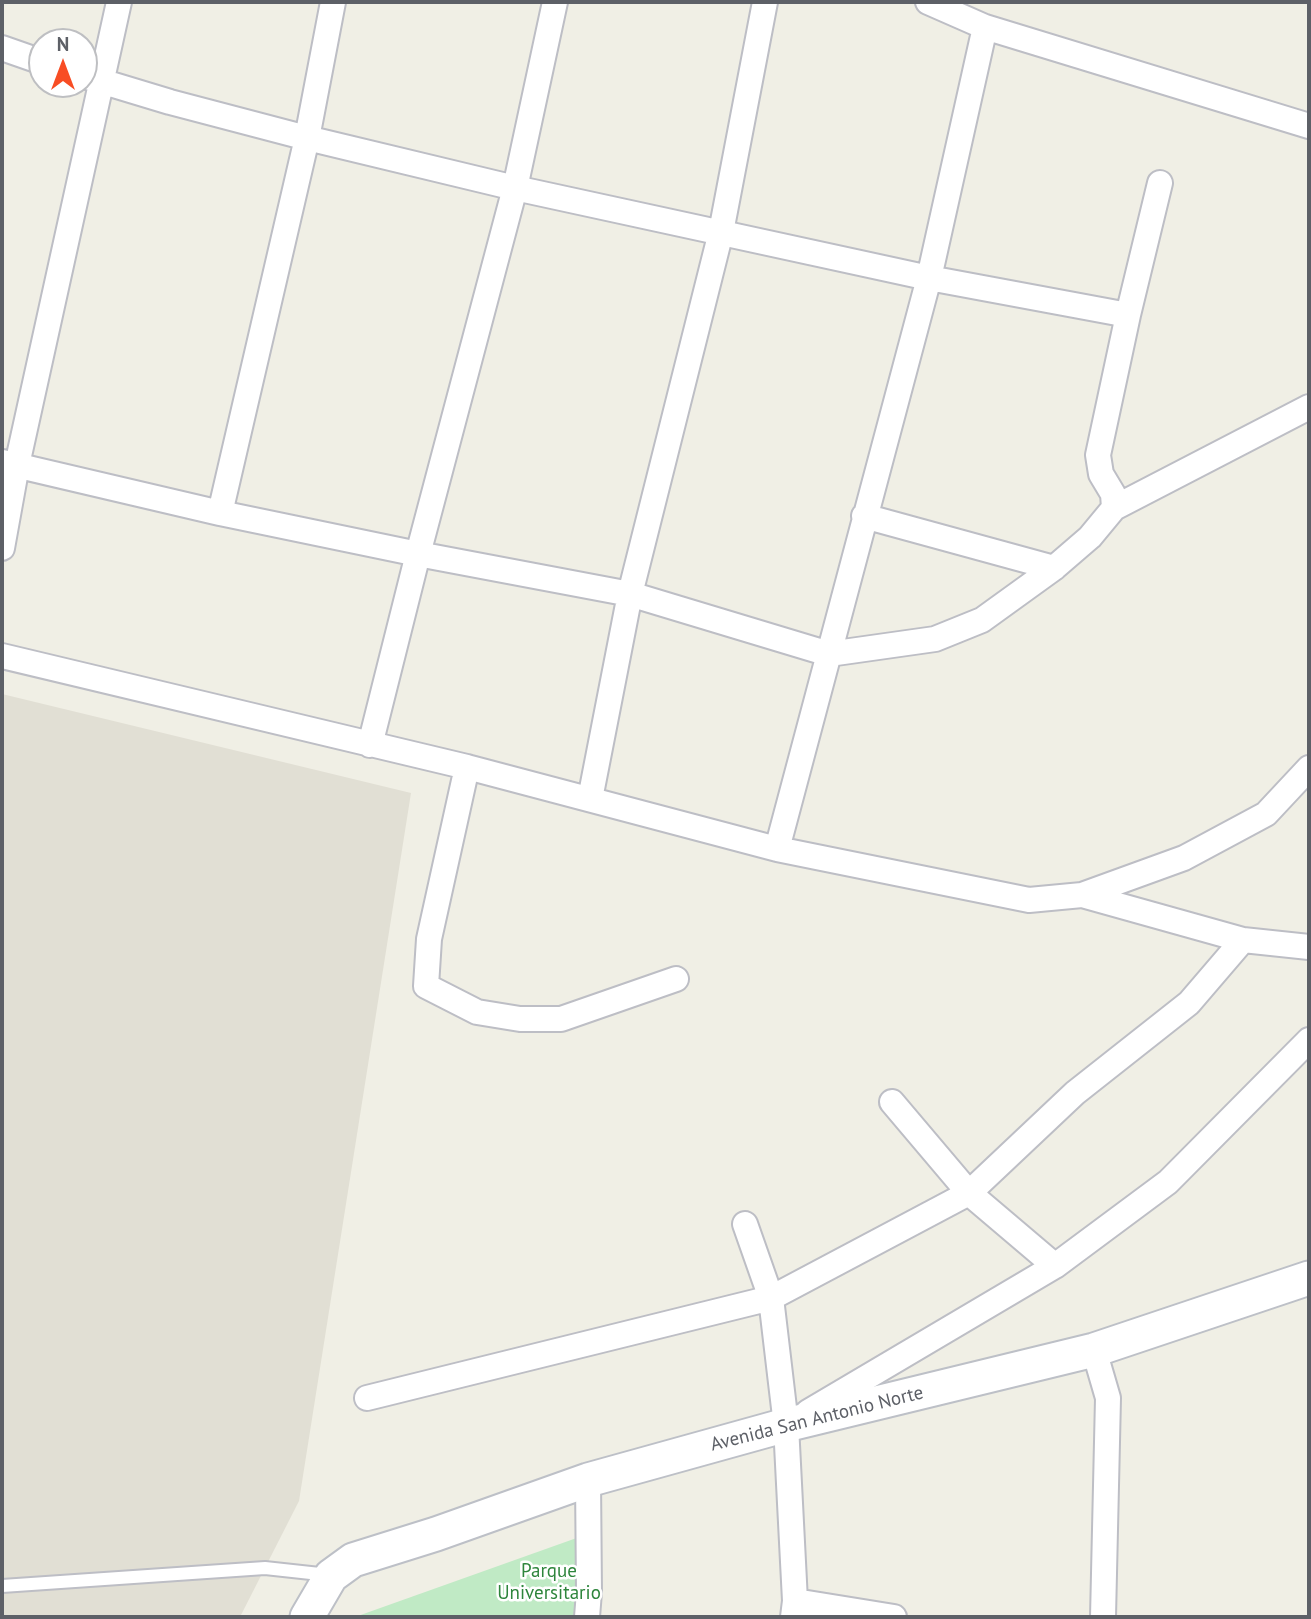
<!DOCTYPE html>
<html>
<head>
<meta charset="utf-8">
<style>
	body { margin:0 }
	#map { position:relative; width:1311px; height:1619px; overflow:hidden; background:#f0efe5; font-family:"PT Sans",sans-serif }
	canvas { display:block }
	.frame { position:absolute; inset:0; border:4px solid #5d6067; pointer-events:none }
	.north { position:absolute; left:28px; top:28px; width:70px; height:70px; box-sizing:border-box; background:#fff; border:2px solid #bebfc2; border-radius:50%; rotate:0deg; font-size:19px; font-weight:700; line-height:28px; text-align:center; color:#5d6067 }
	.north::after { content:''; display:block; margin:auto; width:24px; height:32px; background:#f84d24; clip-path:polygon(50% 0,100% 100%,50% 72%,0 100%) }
</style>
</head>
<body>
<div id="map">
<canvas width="1311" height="1619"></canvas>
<div class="frame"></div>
<div class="north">N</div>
</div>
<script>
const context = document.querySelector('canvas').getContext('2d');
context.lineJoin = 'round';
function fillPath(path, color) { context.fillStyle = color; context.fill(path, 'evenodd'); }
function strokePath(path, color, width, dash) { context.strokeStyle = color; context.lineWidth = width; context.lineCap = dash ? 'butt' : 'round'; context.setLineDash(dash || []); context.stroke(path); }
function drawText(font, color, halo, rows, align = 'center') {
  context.font = font + ' "PT Sans",sans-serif'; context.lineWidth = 5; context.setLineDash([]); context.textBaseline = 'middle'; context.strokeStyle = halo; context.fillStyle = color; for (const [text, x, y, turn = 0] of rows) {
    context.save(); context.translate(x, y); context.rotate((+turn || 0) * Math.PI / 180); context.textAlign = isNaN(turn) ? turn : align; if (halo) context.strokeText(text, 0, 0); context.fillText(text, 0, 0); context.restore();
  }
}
fillPath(new Path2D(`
	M2,694l409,99 -112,708 -59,116h-238z`), '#e1dfd4');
fillPath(new Path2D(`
	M585,1535l-4,82h-226z`), '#c0eac5');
const lane = new Path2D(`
	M2,1586l263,-18 64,7`);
const street = new Path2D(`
	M928,2l57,25 324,99
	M2,48l40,14
	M84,76l86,26 137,36 208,50 414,90 199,37
	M2,462l218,51 198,41 212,40 199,60 106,-15 47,-19 72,-52 36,-31 24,-29 -1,-14 -12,-20 -3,-19 30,-140 32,-132
	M1114,508l195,-101
	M220,513l87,-375 26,-136
	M864,516l190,52
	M2,548l15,-83 102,-463
	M2,656l465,111 310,82 252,51 53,-5 102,-37 82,-44 43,-46
	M370,745l48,-191 97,-366 40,-186
	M467,767l-38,172 -3,47 51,26 43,7h41l115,-40
	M590,799l40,-205 91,-362 44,-230
	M777,849l152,-571 56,-251
	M1082,895l161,45 66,7
	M892,1102l77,91 86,73
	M745,1224l26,74 15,127 9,176 -2,16
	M1094,1350l14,48 -5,219
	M367,1398l404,-100 198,-105 106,-100 114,-90 54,-63
	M808,1412l247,-146 113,-84 141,-142
	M795,1601l99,16
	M587,1617l2,-25 -1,-112`);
const secondary = new Path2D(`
	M307,1617l24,-41 22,-16 83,-26 152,-54 198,-55 308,-75 215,-72`);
strokePath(lane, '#bdbec5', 16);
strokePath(street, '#bdbec5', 28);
strokePath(secondary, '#bdc0c7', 37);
strokePath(lane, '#fff', 12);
strokePath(street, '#fff', 24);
strokePath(secondary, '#fff', 33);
drawText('19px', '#5d6067', '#fff', [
	["Avenida San Antonio Norte",817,1419,-14]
]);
drawText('19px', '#2e853c', '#fff', [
	["Parque",549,1572],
	["Universitario",549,1594]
]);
</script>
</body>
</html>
